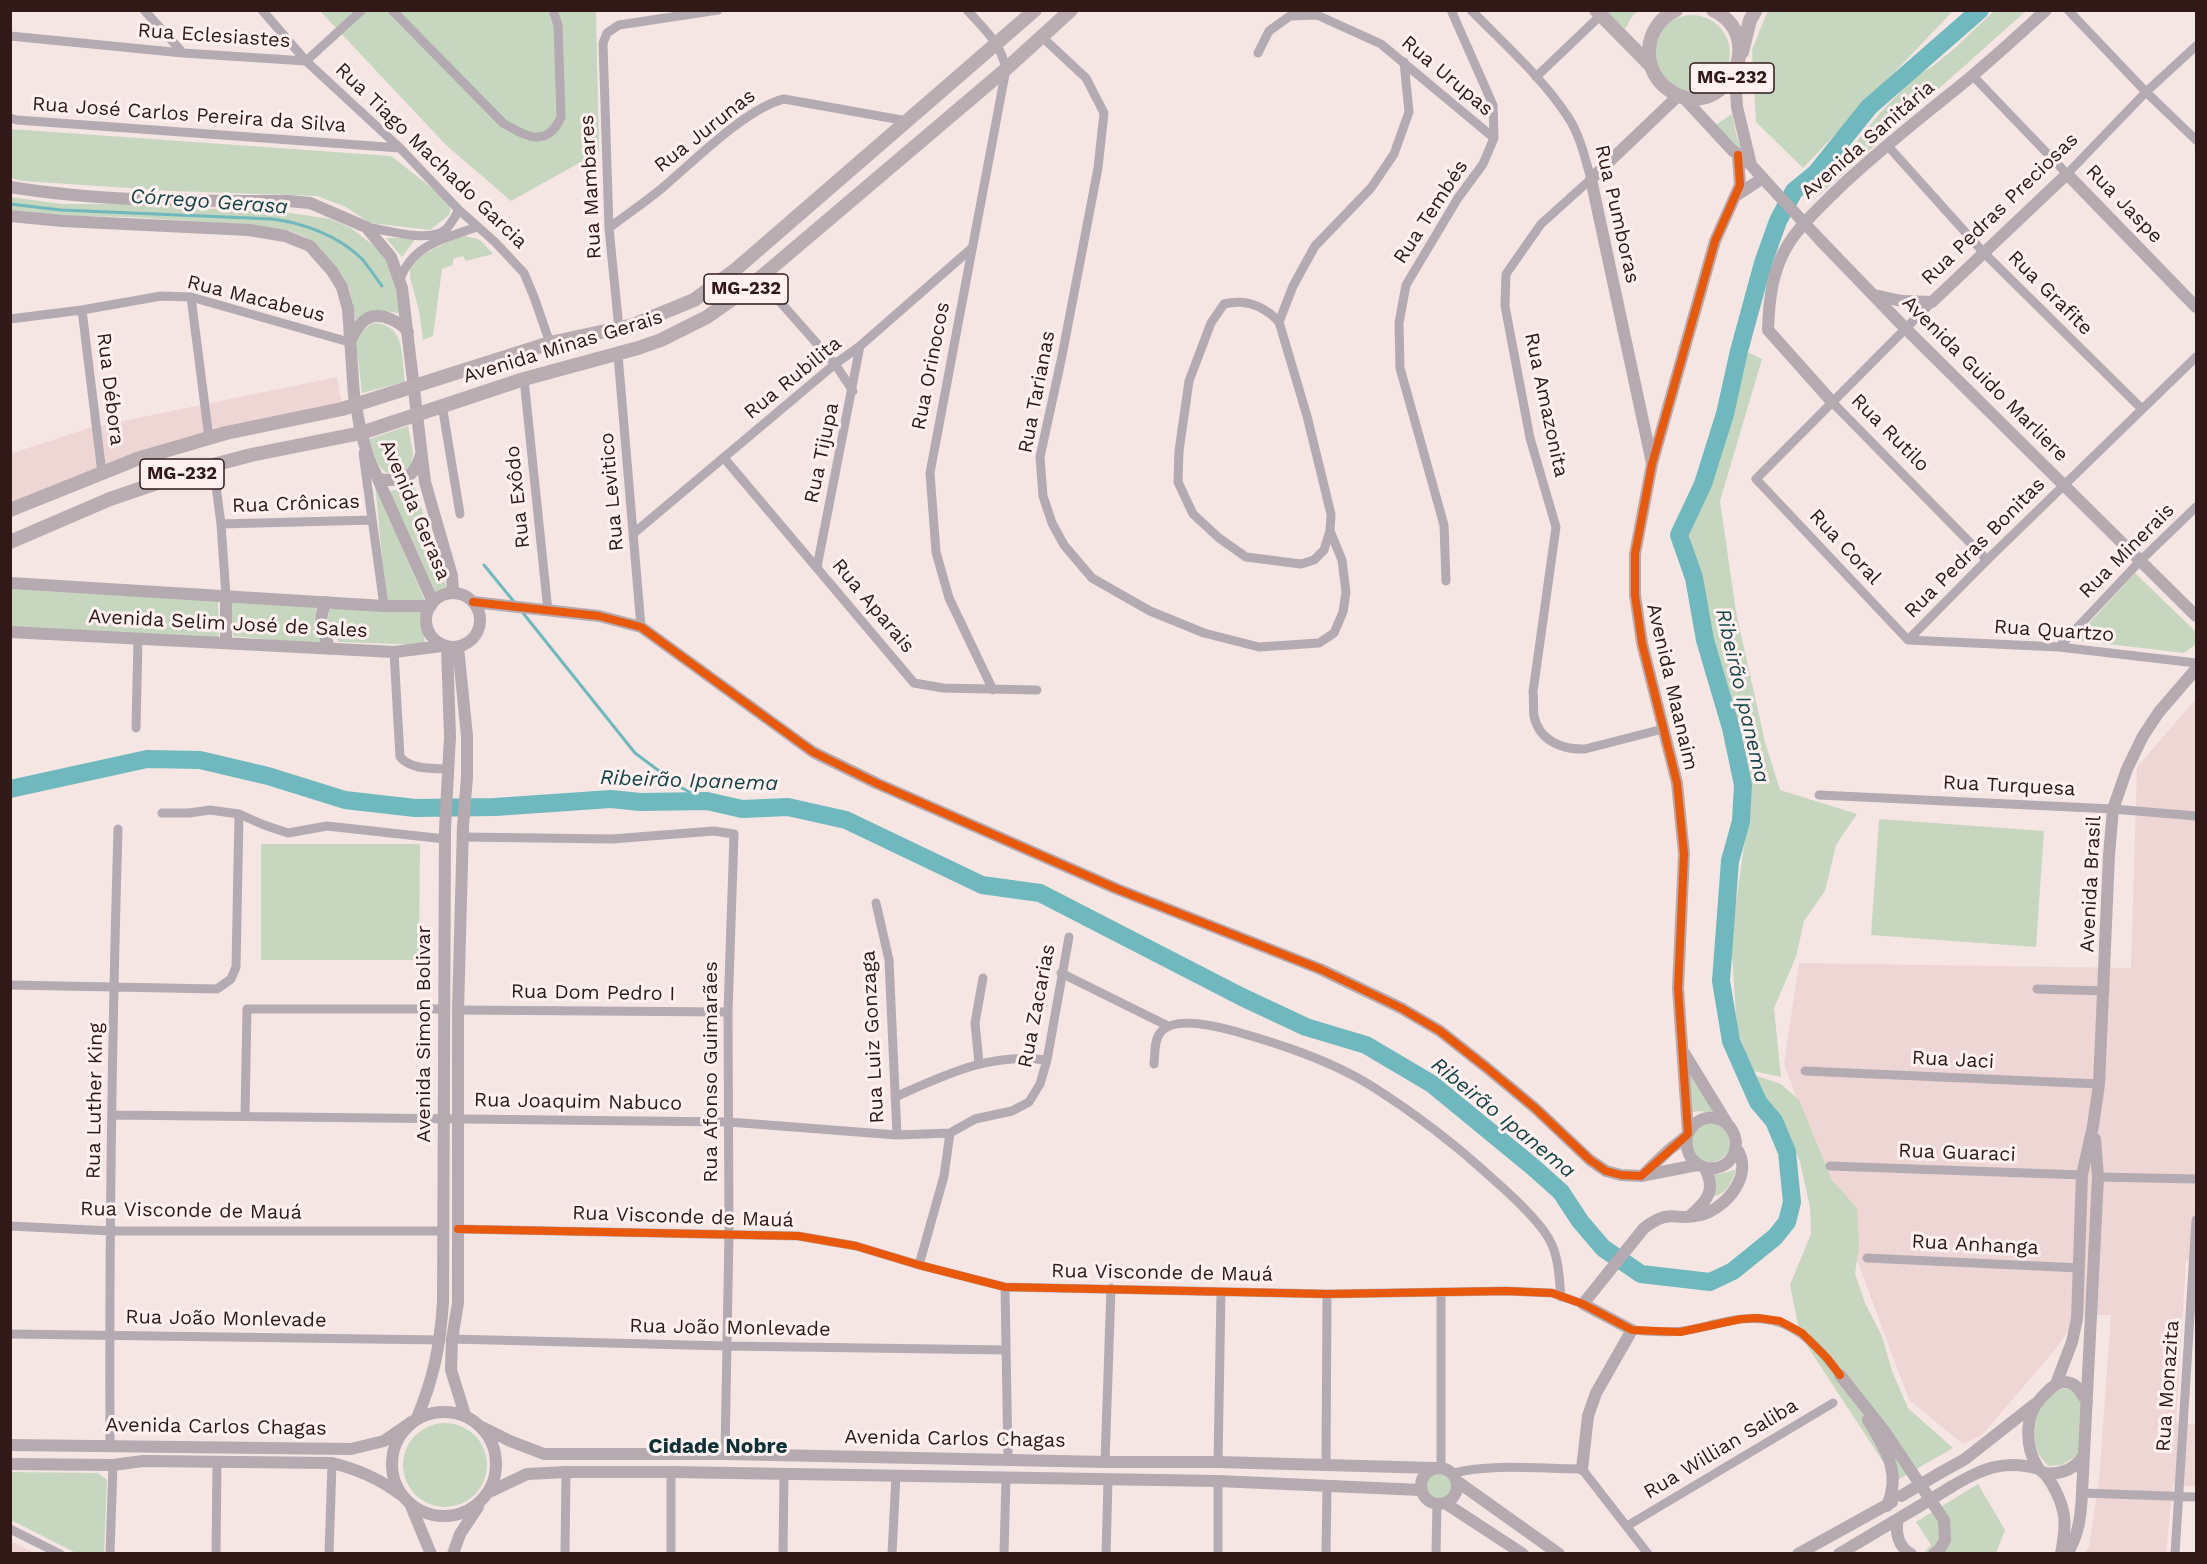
<!DOCTYPE html>
<html>
<head>
<meta charset="utf-8">
<style>
	body { margin:0 }
	#map { position:relative; width:2207px; height:1564px; overflow:hidden; background:#f5e6e4; font-family:"Work Sans",sans-serif }
	canvas { display:block }
	.frame { position:absolute; inset:0; border:12px solid #301917; pointer-events:none }
</style>
</head>
<body>
<div id="map">
<canvas width="2207" height="1564"></canvas>
<div class="frame"></div>
</div>
<script>
const context = document.querySelector('canvas').getContext('2d');
context.lineJoin = 'round';
function fillPath(path, color) { context.fillStyle = color; context.fill(path, 'evenodd'); }
function strokePath(path, color, width, dash) { context.strokeStyle = color; context.lineWidth = width; context.lineCap = dash ? 'butt' : 'round'; context.setLineDash(dash || []); context.stroke(path); }
function drawText(font, color, halo, rows, align = 'center') {
  context.font = font + ' "Work Sans",sans-serif'; context.lineWidth = 6; context.setLineDash([]); context.textBaseline = 'middle'; context.strokeStyle = halo; context.fillStyle = color; for (const [text, x, y, turn = 0] of rows) {
    context.save(); context.translate(x, y); context.rotate((+turn || 0) * Math.PI / 180); context.textAlign = isNaN(turn) ? turn : align; if (halo) context.strokeText(text, 0, 0); context.fillText(text, 0, 0); context.restore();
  }
}
fillPath(new Path2D(`
	M337,377l5,26 -143,38 -188,66 -1,-53 79,-26z
	M2196,699v562h-10l-10,162 20,1v63l-23,-2 -7,68h-81l4,-6 10,-67 12,-165h-32l-24,35 -73,85 -19,9 -54,-44 -125,-336 15,-101 332,5 6,-201z
	M11,1541l24,12h-24z`), '#eed6d4');
fillPath(new Path2D(`
	M1768,10h185v1l-150,157 -47,-46 -4,-72z
	M320,11h276l3,141 -88,49 -65,-56z
	M1606,11h33l-6,4 -8,14z
	M1994,11h32l-208,185 -9,-9 44,-41 27,-33 36,-37 17,-10 22,-18z
	M1654 53a38 38 0 1 1 76 0a38 38 0 1 1-76 0Z
	M1732,114l5,24 8,19 -31,-31z
	M10,129l381,27 55,43c4,6 6,9 3,16l-19,15 -60,-7 -24,-16 -29,-11 -144,-5 -150,-10 -12,-3z
	M10,197l52,7h65l164,9 39,6 21,9 32,25 13,23 4,38c-19,-6 -28,-2 -44,8l-6,-32 -6,-13 -25,-30 -14,-10 -15,-6 -39,-6 -122,-8 -61,-1 -57,-6z
	M466,236l14,4 13,14 -27,7 -3,-5 -10,3v6l-11,4 -9,67 -10,4 -4,-30 -9,-32v-12l7,-9 41,-20z
	M386,238h30l-14,19z
	M372,323c34,0 29,32 33,59l-43,11 -6,-51 3,-8z
	M1747,352l15,7 -42,142 16,111 29,130 15,48 77,24 -21,31 -11,46 -21,30 -8,36 -22,51 7,69 -27,-6 -17,-40 -6,-92 21,-151 -33,-124 -30,-130z
	M408,426l5,27 -2,12c-5,6 -10,9 -18,9 -16,0 -19,-23 -24,-35z
	M413,481l37,117h-12l-49,-107 12,-2z
	M375,483l50,118 -39,-1z
	M2135,573l61,59v12l-12,9 -110,-13z
	M10,589l208,12 1,37 -208,-11z
	M231,602l86,4c-4,16 0,25 9,39l-93,-9z
	M333,608l89,3 3,34 -86,-3 -12,-16 2,-16z
	M1879,819l165,12 -8,116 -165,-12z
	M261,844h159l-1,116h-158z
	M1690,1071l18,27 5,17 -11,-4 -10,1 -3,-7z
	M1757,1076l24,8 18,16 33,80 25,28 2,38 -4,28 10,29 17,33 10,35 16,37 45,40 -59,34 1,-2 -95,-145 -10,-50 21,-51 -1,-27 -10,-45 -14,-34 -29,-39z
	M1709,1121l19,8 3,20c-11,14 -19,16 -35,9 -8,-24 -8,-24 13,-37z
	M1737,1169c-6,12 -8,23 -22,27l-1,-17 -2,-7 8,2z
	M2067,1388l9,3 6,10 -3,53 -17,11 -14,1c-4,-5 -9,-10 -11,-16 -8,-25 4,-57 30,-62z
	M403 1465a42 42 0 1 1 84 0a42 42 0 1 1-84 0Z
	M1426 1486a14 14 0 1 1 28 0a14 14 0 1 1-28 0Z
	M11,1472l87,1 9,7 -3,73h-28l-65,-33z
	M1978,1484l27,46 -9,23h-72l7,-8 -15,-23z`), '#c7d6be');
strokePath(new Path2D(`
	M10,204l51,6 211,9c32,4 67,17 90,40 7,8 13,18 20,27
	M484,565l31,38
	M523,613l112,140 47,35 25,13`), '#6fb8be', 3);
strokePath(new Path2D(`
	M10,789l137,-30 53,1 68,16 77,24 70,8 80,-1 116,-8 29,3 67,-1 35,8 46,-2 58,13 136,65 58,8 202,104 64,30 60,18 66,39 101,83 28,25 19,29 23,27 38,26 69,8 23,-11 42,-34 12,-15 5,-20 -5,-50 -13,-31 -16,-19 -27,-61 -10,-60 9,-120 11,-40 2,-36 -12,-57 -26,-88 -11,-62 -15,-43 24,-51 22,-70 14,-63 24,-88 15,-42 16,-30 22,-18 53,-66 111,-97`), '#6fb8be', 18);
strokePath(new Path2D(`
	M144,10l39,43
	M262,10l44,51 94,87 59,62 36,32 29,31 10,24 16,46
	M392,10l111,113c22,13 44,26 58,-6l-3,-92 -5,-15
	M967,10c18,20 33,32 39,59l-76,404 6,79 13,46 44,92
	M1471,10c33,34 71,67 97,107 12,18 17,41 23,62l-50,45 -35,50 -1,32 25,132 26,89 -23,165c1,8 0,17 1,24 5,25 29,34 51,33l78,-20
	M2068,10l78,82 50,48
	M10,36l173,17 123,8 56,-51
	M1042,37l44,41 18,35 -6,55 -36,188 -22,101 3,39 9,27 12,22 28,33 58,33 54,22 55,14 60,-4 15,-10 9,-21 3,-20 -4,-32 -12,-29
	M1258,53l11,-22 21,-15 27,-1 64,29 113,94
	M1973,76l94,98 79,-82 50,-46
	M1536,77l65,-62
	M10,118l7,2 383,28
	M1887,145l97,108 158,156
	M366,227c20,3 62,16 79,3 6,-5 10,-14 14,-20
	M609,228c17,-13 35,-25 52,-39 31,-26 85,-81 123,-90l123,22
	M759,278l76,86 18,27
	M400,280c11,-35 45,-42 77,-53
	M191,297l18,141
	M82,310l20,163
	M10,319l72,-9 79,-14 30,1 158,45
	M1279,322c-15,-16 -34,-23 -55,-18l-13,19 -22,58 -10,70 -1,31 15,32 26,24 27,19 55,7 13,-4 10,-10 6,-19 1,-17 -24,-98 -28,-94 14,-36 22,-40 56,-58 23,-34 15,-42 -5,-50
	M619,329l-10,-101 -6,-185 4,-10 12,-8 99,-15
	M618,355l23,272
	M524,379l24,232
	M1833,403l154,157
	M442,405l18,109
	M363,453l21,153
	M724,458l190,225 29,5 94,2
	M213,464l8,60 5,72
	M221,524l151,-4
	M634,533l201,-169 25,-18 112,-98
	M817,567l43,-221
	M1446,581l-2,-56 -44,-157 -1,-45 7,-38 52,-87 25,-34 11,-26 -1,-33 -42,-95
	M1908,640l-152,-161 176,-177
	M1908,640l79,-80 209,-203
	M1908,640l151,7 137,16
	M2059,647l82,-87 55,-53
	M394,652l6,105c12,13 31,11 48,12
	M136,728l2,-89
	M1819,795l294,14 83,7
	M162,813h27l21,-3 29,4 25,11 24,8 39,-7 118,13
	M463,837l149,2 102,-8 20,3 -6,178 1,221 -4,221
	M876,903l13,57 8,175
	M1061,973l107,53
	M10,985l207,4 14,-10 5,-12 3,-153
	M2037,989l68,2
	M458,1010l270,2
	M979,1063l-4,-40 8,-45
	M1154,1064c1,-10 0,-23 6,-31 13,-18 56,-7 74,-2 46,13 95,29 136,54 43,27 85,59 123,94 17,15 45,40 56,60 10,17 10,39 12,58
	M1805,1071l294,13
	M895,1097c50,-22 95,-45 152,-37
	M113,1115l616,7 168,13 53,-2 25,-14 37,-8 17,-9 11,-18 7,-24 22,-123
	M245,1116l2,-107h197
	M1830,1166l252,9
	M2098,1177l98,2
	M10,1226l101,5h332
	M458,1229l340,7 58,10 63,19 86,22 322,7 179,-3 46,2 31,11
	M1867,1258l213,10
	M919,1265l25,-89 6,-43
	M1005,1287l3,173
	M1632,1330c17,1 35,3 51,1 14,-2 27,-6 41,-9 57,-13 83,10 116,53
	M10,1334l431,6
	M452,1339l274,7 280,4
	M110,1445c-1,-205 2,-411 8,-616
	M1105,1462l6,-174
	M1218,1462l3,-170
	M1326,1466l1,-172
	M1441,1467v-175
	M671,1472v82
	M1453,1473c41,-10 86,-4 129,-4l66,85
	M2082,1493l114,4
	M1627,1526l206,-123
	M10,1529l50,25
	M110,1554l3,-89
	M216,1554l1,-92
	M329,1554l3,-91
	M565,1554l1,-82
	M783,1554l1,-79
	M892,1554l4,-79
	M1004,1554l2,-75
	M1106,1554l2,-73
	M1218,1554v-73
	M1326,1554l1,-68
	M1436,1554l1,-51
	M2175,1554l21,-334`), '#b3abb1', 9);
strokePath(new Path2D(`
	M1735,74l2,33 14,58
	M1683,97l49,53 19,15 18,20
	M10,187c92,15 186,14 278,14l22,2 56,24 25,30 11,31 23,194 27,94 1,17
	M1737,195l26,-17
	M10,216l53,5 186,9 36,6 25,10 22,25 10,16 6,22 6,86 7,38 8,26 64,143
	M1821,241l84,87 291,288
	M1874,295l28,6 30,1 135,-128 129,133
	M350,341c4,-8 10,-19 18,-23 13,-6 33,4 40,14
	M1833,403l-65,-73c1,-31 4,-60 21,-87 12,-19 30,-35 46,-51 35,-34 73,-64 111,-95 35,-27 67,-57 100,-87
	M1652,463l-61,-284 88,-84
	M378,479c21,3 36,1 42,-22
	M10,583l374,23h47
	M426 620a27 27 0 1 1 54 0a27 27 0 1 1-54 0Z
	M226,596v47
	M327,602c-11,16 -4,30 3,47
	M473,602l126,14 42,11 172,125 63,31 241,106 203,80 81,39 39,23 47,37 48,40 55,52 16,11 15,4 20,1 56,-11
	M10,632l384,20 48,-6
	M458,647l9,89v41l-4,49 -5,184v293l-6,36 -1,31 14,45
	M1684,1053l44,72
	M1688,1133l-10,-145 6,-134 -7,-71 -35,-140 -7,-48v-41l17,-90 63,-223 25,-56 -2,-30
	M1642,1176c9,-9 18,-18 27,-26 6,-5 13,-10 18,-15 4,-6 5,-11 12,-14 8,-5 18,-4 26,1 6,5 10,12 11,20 1,36 -55,36 -49,-7
	M1691,1215c17,-15 25,-25 14,-47
	M1840,1375l45,57 59,88 1,20 -5,9 -6,5
	M2056,1384l16,-42 5,-23 5,-144 11,-49 6,-42 10,-229 4,-46 14,-40 16,-33 16,-24 37,-43
	M392 1464a52 52 0 1 1 104 0a52 52 0 1 1-104 0Z
	M417,1418c17,-41 23,-71 26,-116l2,-473 5,-92 -3,-90
	M1868,1420c17,28 34,52 19,86
	M482,1427l28,14 34,13h181l380,8h113l216,6
	M10,1445l341,4 33,-8 29,-20
	M10,1464l103,1 30,-4 189,2c25,6 48,16 69,32
	M1421 1486a18 18 0 1 1 36 0a18 18 0 1 1-36 0Z
	M1582,1469l6,-53 8,-23 36,-63 -49,-26 61,-76c28,-21 30,-6 57,-13 26,-7 54,-42 35,-67
	M1940,1473l25,-14 70,-55
	M2044,1473c17,2 29,-3 39,-16
	M1458,1482l101,72
	M1951,1487c30,-18 52,-28 88,-18
	M489,1492l38,-18 39,-2h105l547,9 203,9
	M1445,1503l78,51
	M411,1506l20,48
	M1898,1519c-3,13 0,28 13,35
	M453,1554l7,-20 18,-27
	M1798,1554l94,-52
	M1839,1554l79,-47
	M2061,1554c2,-13 5,-25 3,-38 -2,-14 -10,-31 -19,-42 -2,-2 -5,-3 -7,-6 -13,-21 -14,-51 3,-70 6,-6 13,-15 22,-16 13,-1 18,10 24,20
	M2067,1554c12,-19 14,-39 15,-61l16,-316 -3,-38`), '#b4aab0', 12);
strokePath(new Path2D(`
	M1596,10l55,56
	M1676,10c-16,8 -26,22 -27,40 -1,13 5,28 16,37 52,44 109,-47 48,-77
	M1742,52l8,-32 6,-10
	M10,510l127,-51 89,-26 116,-24 208,-66 83,-18 61,-25 41,-30 300,-260
	M10,542l100,-43 88,-30 53,-14 110,-22 163,-54 114,-31 23,-8 46,-23 41,-29 258,-219 65,-59`), '#b9adb1', 14);
strokePath(new Path2D(`
	M1769,185l52,56
	M1901,1496l39,-23
	M1918,1507l33,-20`), '#b4aab0', 12);
strokePath(new Path2D(`
	M473,602l126,14 42,11 172,125 63,31 241,106 203,80 81,39 39,23 47,37 48,40 55,52 16,11 15,4 20,1 46,-41
	M1688,1133l-10,-145 6,-134 -7,-71 -35,-140 -7,-48v-41l17,-90 63,-223 25,-56 -2,-30
	M458,1229l340,7 58,10 63,19 86,22 322,7 179,-3 46,2 31,11 49,26 48,2 61,-13 17,-1 22,3 22,12 25,25 13,17`), '#e8590c', 8);
for (const [x, y, w] of [
	[1732,78,84],
	[746,289,84],
	[182,474,84]
]) { const box = new Path2D(); box.roundRect(x - w / 2, y - 15, w, 30, 4.5); context.fillStyle = '#fff1f0'; context.fill(box); strokePath(box, '#301917', 1.5); }
drawText('bold 18px', '#301917', null, [
	["MG-232",1732,78],
	["MG-232",746,289],
	["MG-232",182,474]
]);
drawText('20px', '#301917', '#fff1f0', [
	["Rua Eclesiastes",214,36,4],
	["Rua Urupas",1447,76,40],
	["Rua José Carlos Pereira da Silva",189,115,4],
	["Rua Jurunas",705,131,-38],
	["Avenida Sanitária",1868,140,-41],
	["Rua Tiago Machado Garcia",431,156,44],
	["Rua Mambares",591,187,-93],
	["Rua Jaspe",2124,204,46],
	["Rua Pedras Preciosas",2000,209,-44],
	["Rua Tembés",1431,212,-57],
	["Rua Pumboras",1617,214,77],
	["Rua Grafite",2050,293,45],
	["Rua Macabeus",256,299,14],
	["Avenida Minas Gerais",563,347,-17],
	["Rua Orinocos",931,366,-79],
	["Rua Rubilita",793,378,-39],
	["Avenida Guido Marliere",1985,379,45],
	["Rua Débora",110,389,83],
	["Rua Tarianas",1037,392,-79],
	["Rua Amazonita",1546,405,78],
	["Rua Rutilo",1890,433,45],
	["Rua Tijupa",822,453,-78],
	["Rua Levitico",612,492,-95],
	["Rua Exôdo",518,497,-96],
	["Rua Crônicas",296,504,-2],
	["Avenida Gerasa",415,510,67],
	["Rua Coral",1845,547,47],
	["Rua Pedras Bonitas",1975,548,-45],
	["Rua Minerais",2127,551,-45],
	["Rua Aparais",873,606,50],
	["Avenida Selim José de Sales",228,624,3],
	["Rua Quartzo",2054,631,4],
	["Avenida Maanaim",1672,687,77],
	["Rua Turquesa",2009,786,3],
	["Avenida Brasil",2091,884,-87],
	["Rua Dom Pedro I",593,993,1],
	["Rua Zacarias",1037,1006,-79],
	["Avenida Simon Bolivar",424,1034,-90],
	["Rua Luiz Gonzaga",873,1037,-93],
	["Rua Jaci",1953,1060,3],
	["Rua Afonso Guimarães",711,1072,-90],
	["Rua Luther King",95,1101,-89],
	["Rua Joaquim Nabuco",578,1102,1],
	["Rua Guaraci",1957,1153,2],
	["Rua Visconde de Mauá",191,1211,1],
	["Rua Visconde de Mauá",683,1217,2],
	["Rua Anhanga",1975,1245,3],
	["Rua Visconde de Mauá",1162,1273,1],
	["Rua João Monlevade",226,1319,1],
	["Rua João Monlevade",730,1328,1],
	["Rua Monazita",2168,1386,-86],
	["Avenida Carlos Chagas",216,1427,1],
	["Avenida Carlos Chagas",955,1439,1],
	["Rua Willian Saliba",1721,1449,-31]
]);
drawText('italic 21px', '#154549', '#fff1f0', [
	["Córrego Gerasa",209,202,4],
	["Ribeirão Ipanema",1742,696,77],
	["Ribeirão Ipanema",689,781,2],
	["Ribeirão Ipanema",1503,1118,39]
]);
drawText('bold 21px', '#0e3235', '#fff1f0', [
	["Cidade Nobre",718,1447]
]);
</script>
</body>
</html>
